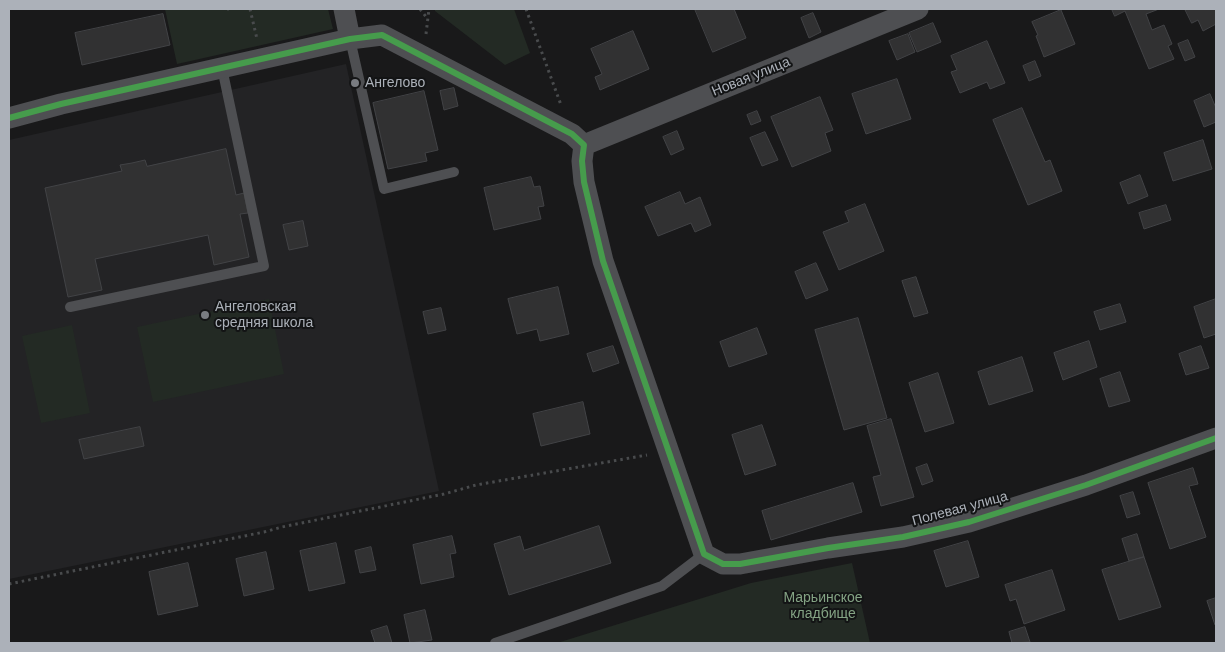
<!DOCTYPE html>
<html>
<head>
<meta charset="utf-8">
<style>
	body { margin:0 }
	#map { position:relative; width:1225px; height:652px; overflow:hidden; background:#19191a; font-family:Arial,sans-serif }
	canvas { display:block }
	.frame { position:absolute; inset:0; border:10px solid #acb1b9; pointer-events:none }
</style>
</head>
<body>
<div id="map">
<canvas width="1225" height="652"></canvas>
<div class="frame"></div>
</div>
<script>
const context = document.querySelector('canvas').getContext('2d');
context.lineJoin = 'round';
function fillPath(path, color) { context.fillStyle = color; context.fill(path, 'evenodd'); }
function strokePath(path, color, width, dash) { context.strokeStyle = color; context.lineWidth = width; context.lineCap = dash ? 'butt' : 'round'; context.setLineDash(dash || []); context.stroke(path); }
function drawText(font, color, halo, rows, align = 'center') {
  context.font = font + ' Arial,sans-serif'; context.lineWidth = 4; context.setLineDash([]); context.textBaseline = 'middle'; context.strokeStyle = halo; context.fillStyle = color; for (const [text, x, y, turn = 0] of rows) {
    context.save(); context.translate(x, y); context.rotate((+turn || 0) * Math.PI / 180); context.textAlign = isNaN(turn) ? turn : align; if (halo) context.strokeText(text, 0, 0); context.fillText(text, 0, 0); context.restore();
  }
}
fillPath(new Path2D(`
	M346,64l93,427 -430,88v-439z`), '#232325');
fillPath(new Path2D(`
	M165,9h163l5,20 -156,35z
	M435,9h79l16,44 -25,12 -70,-54z
	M269,299l15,75 -131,28 -16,-75z
	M72,325l18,88 -49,10 -19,-87z
	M852,563l18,80h-313l194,-60z`), '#232a24');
const building = new Path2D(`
	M695,9h39l12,29 -33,14z
	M1112,9h47l-13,5 6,16 12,-5 8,19 -4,2 6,13 -25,10 -24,-58 -10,5z
	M1185,9h31v15l-13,7 -5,-11 -6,3z
	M1061,10l14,34 -31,13 -8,-21 2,-1 -6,-13z
	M813,13l8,19 -12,6 -8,-20z
	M163,14l7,31 -88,20 -7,-32z
	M933,23l8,19 -24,10 -8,-19z
	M633,31l16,38 -49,21 -5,-13 7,-3 -11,-25z
	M908,34l7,18 -18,8 -8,-19z
	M1188,40l7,17 -10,4 -7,-17z
	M987,41l18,42 -15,6 -3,-7 -27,11 -9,-21 6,-2 -6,-14z
	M1035,61l6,15 -12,5 -6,-15z
	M897,79l14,40 -45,15 -14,-40z
	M454,88l4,18 -14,4 -4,-19z
	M424,91l14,59 -13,3 2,8 -39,8 -15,-66z
	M1210,94l6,14v14l-12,5 -10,-26z
	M820,97l13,33 -8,3 6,18 -39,16 -21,-50z
	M1022,108l23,54 5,-2 12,31 -34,14 -35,-85z
	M757,111l4,10 -10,4 -4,-10z
	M677,131l7,18 -13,6 -8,-18z
	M765,132l13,28 -16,6 -12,-28z
	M1203,140l9,29 -39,12 -9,-28z
	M226,149l10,46 8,-2 4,20 -8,1 9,43 -35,8 -6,-30 -113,24 7,31 -34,7 -23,-109 77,-17 -2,-6 12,-2 13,-3 2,6z
	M1140,175l8,21 -20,8 -8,-21z
	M531,177l3,10 6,-1 4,20 -6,1 3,12 -47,11 -10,-42z
	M680,192l5,12 15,-7 11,28 -16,7 -4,-9 -33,13 -13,-29z
	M865,204l19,47 -45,19 -16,-38 26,-10 -4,-10z
	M1166,205l5,15 -27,9 -5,-16z
	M303,221l5,25 -19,4 -6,-25z
	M816,263l12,27 -22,9 -11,-27z
	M916,277l12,36 -14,4 -12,-36z
	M558,287l11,47 -29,7 -3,-12 -20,5 -9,-35z
	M1216,299v35l-12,4 -10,-31z
	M1120,304l6,18 -26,8 -6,-18z
	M441,308l5,22 -18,4 -5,-22z
	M858,318l29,100 -43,12 -29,-100z
	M757,328l10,26 -38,13 -9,-25z
	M1089,341l8,26 -34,13 -9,-27z
	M613,346l6,17 -26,9 -6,-18z
	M1201,346l8,22 -23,7 -7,-21z
	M1022,357l11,34 -44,14 -11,-33z
	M1120,372l10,29 -21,6 -9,-28z
	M938,373l16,50 -29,9 -16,-49z
	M583,402l7,32 -49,12 -8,-32z
	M891,419l23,78 -33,9 -8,-29 8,-2 -14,-49z
	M762,425l14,40 -31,10 -13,-40z
	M140,427l4,19 -60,13 -5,-19z
	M927,464l6,17 -11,4 -6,-17z
	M1193,468l5,16 -9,2 17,51 -36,12 -22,-66z
	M853,483l9,29 -91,28 -9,-29z
	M1133,492l7,22 -13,4 -7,-22z
	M599,526l12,37 -102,32 -15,-51 26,-8 4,14z
	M1137,534l7,23 -15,4 -7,-22z
	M452,536l4,17 -6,1 4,23 -33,7 -8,-39z
	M968,541l11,36 -33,10 -12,-36z
	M336,543l9,40 -36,8 -9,-40z
	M371,547l5,23 -16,3 -5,-22z
	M266,552l8,37 -30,7 -8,-37z
	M1144,557l17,50 -42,13 -17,-50z
	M188,563l10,43 -40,9 -9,-43z
	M1052,570l13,40 -41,14 -8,-25 -6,2 -5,-16z
	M1216,598v27h-1l-8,-24z
	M425,610l7,30 -22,3 -6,-28z
	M387,626l5,17h-17l-4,-12z
	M1025,627l5,15 -18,1 -3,-11z`);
fillPath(building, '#313132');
strokePath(building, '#424346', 1);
strokePath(new Path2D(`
	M227,9h2
	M250,9l7,30
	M420,9l7,9
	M526,9l35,96
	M426,34l3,-25
	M9,584l255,-52 18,-5 162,-33 32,-9 171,-30`), '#494b4d', 3, [2.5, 4]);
strokePath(new Path2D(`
	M350,39l34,150 70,-17
	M70,307l194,-41 -42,-198
	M495,643l167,-57 42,-32`), '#4e4f52', 10);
strokePath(new Path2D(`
	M344,9l6,30
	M9,118l52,-14 289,-65 32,-4 190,99 12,11
	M584,145l-2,16 2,21 19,79 101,293 19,10h17l88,-16 75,-11 66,-15 117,-37 130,-47
	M584,145l334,-136`), '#4e4f52', 21);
strokePath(new Path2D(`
	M9,118l52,-14 289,-65 32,-4 190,99 12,11 -2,16 2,21 19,79 101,293 19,10h17l88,-16 75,-11 66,-15 117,-37 130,-47`), '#469c4c', 6);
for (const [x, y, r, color] of [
	[355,83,5,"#797c81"],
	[205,315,5,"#797c81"]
]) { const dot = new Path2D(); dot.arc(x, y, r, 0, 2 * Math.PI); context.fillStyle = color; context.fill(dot); strokePath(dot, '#131415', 2); }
drawText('14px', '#acb1b9', '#131415', [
	["Новая улица",751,77,-22],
	["Полевая улица",960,509,-15]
]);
drawText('14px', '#acb1b9', '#131415', [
	["Ангелово",365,83],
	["Ангеловская",215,307],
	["средняя школа",215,323]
], 'left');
drawText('14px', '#84a384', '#131415', [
	["Марьинское",823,598],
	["кладбище",823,614]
]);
</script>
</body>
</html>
